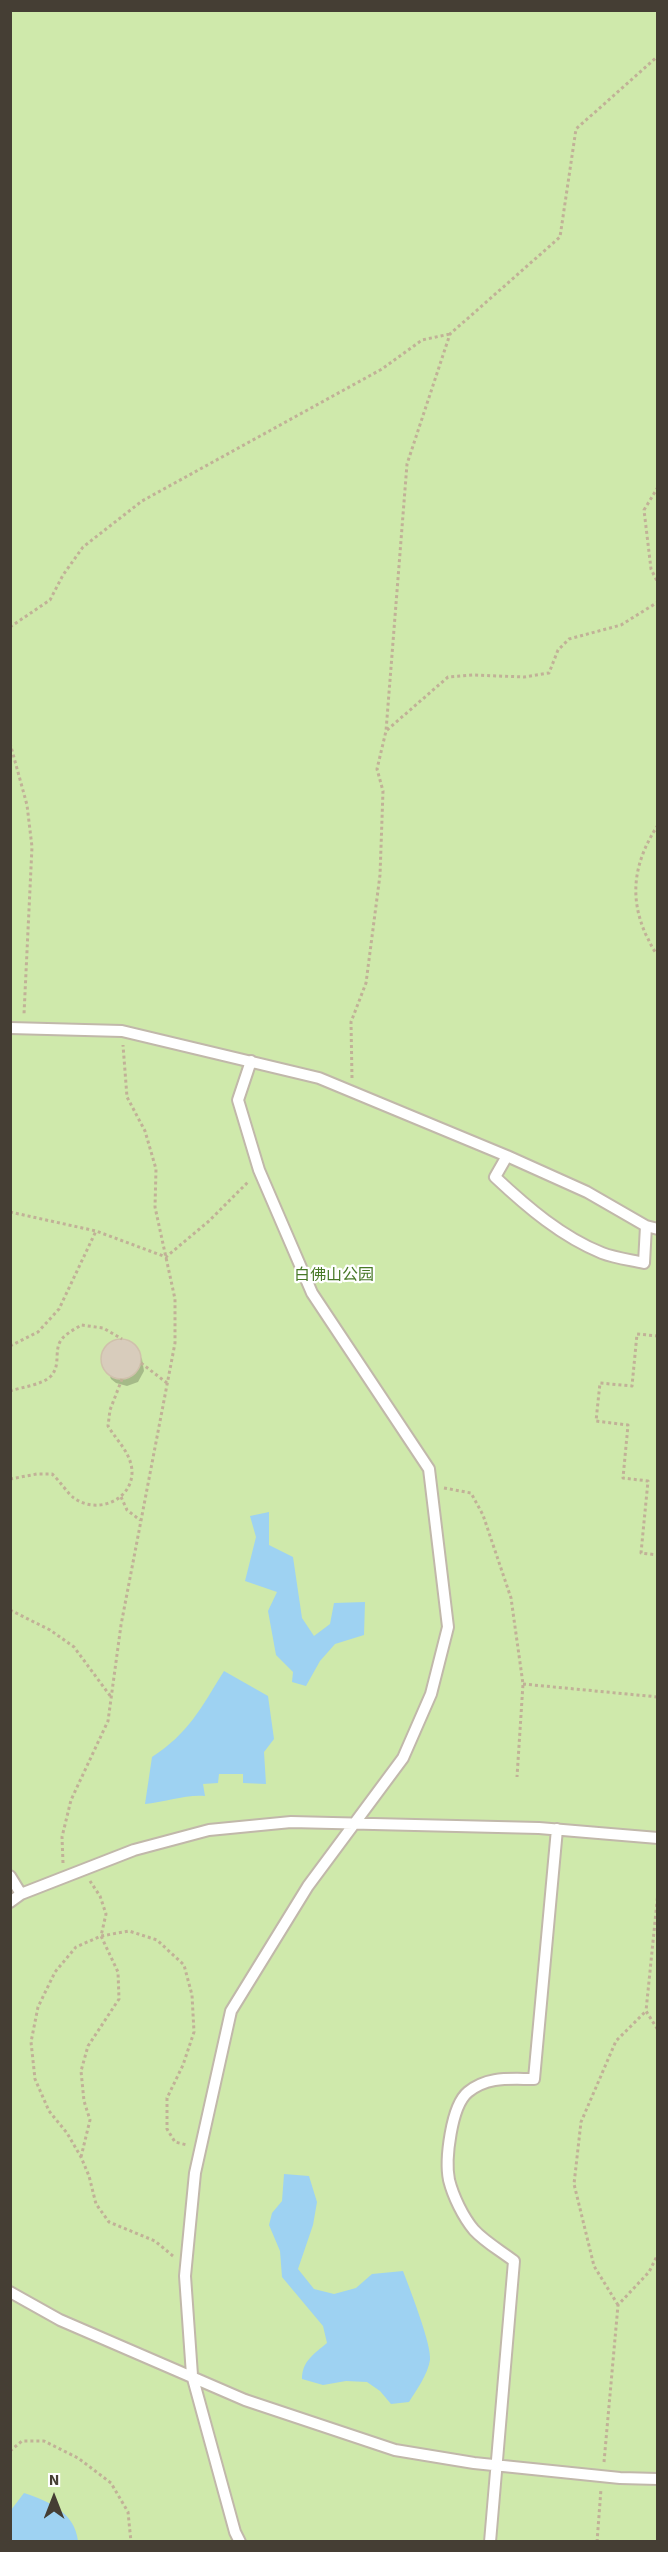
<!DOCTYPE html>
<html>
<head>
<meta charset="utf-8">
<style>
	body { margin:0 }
	#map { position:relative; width:668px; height:2552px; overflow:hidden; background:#f3eee4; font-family:"Source Sans 3",sans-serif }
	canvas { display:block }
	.frame { position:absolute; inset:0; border:12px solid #453e34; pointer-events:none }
	.north { position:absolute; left:24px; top:2468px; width:60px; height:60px; -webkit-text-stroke:4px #fff; paint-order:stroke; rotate:0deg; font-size:16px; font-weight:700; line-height:24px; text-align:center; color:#453e34 }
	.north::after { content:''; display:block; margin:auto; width:21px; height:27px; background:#453e34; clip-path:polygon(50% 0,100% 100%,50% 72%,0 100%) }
</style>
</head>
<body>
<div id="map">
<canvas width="668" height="2552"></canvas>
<div class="frame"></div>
<div class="north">N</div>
</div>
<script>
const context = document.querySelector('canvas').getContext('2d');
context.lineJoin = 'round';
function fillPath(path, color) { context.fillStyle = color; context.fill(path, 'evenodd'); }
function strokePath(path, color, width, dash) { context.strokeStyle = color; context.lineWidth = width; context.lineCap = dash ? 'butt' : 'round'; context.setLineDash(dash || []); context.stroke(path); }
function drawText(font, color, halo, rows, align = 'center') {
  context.font = font + ' "Source Sans 3","Noto Sans SC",sans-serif'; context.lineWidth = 4.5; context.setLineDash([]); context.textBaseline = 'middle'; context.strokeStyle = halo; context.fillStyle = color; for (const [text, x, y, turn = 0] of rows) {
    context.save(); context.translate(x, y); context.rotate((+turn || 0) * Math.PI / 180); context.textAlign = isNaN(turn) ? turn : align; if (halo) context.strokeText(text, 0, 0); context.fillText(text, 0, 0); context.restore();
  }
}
fillPath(new Path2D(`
	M11,11h646v2530l-646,1z`), '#cfe9ab');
fillPath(new Path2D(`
	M269,1512v33l24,12 9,61 12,18 16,-12 4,-21 31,-1 -1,33 -29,9 -15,17 -14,25 -14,-4 1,-10 -17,-17 -8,-44 9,-19 -32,-11 11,-44 -6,-21z
	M224,1671l44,25 6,43 -10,13 2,32 -23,-1v-9h-24l-1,9 -15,1 2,12c-17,-2 -41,6 -60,8l7,-47c37,-24 49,-49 72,-86z
	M284,2174l25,2 8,26 -4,23 -15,44 16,20 20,5 22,-6 16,-14 31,-3c6,16 29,74 27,89 -2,14 -14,31 -21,42l-18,2 -11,-13 -13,-9 -21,-1 -23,4 -21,-6c0,-18 12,-25 25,-36l-4,-17 -41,-49 -2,-26 -11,-26 3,-12 10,-12z
	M24,2493c25,8 51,20 54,48h-67v-31z`), '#9ed2f2');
fillPath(new Path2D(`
	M122,1340l6,2 9,8 5,9 2,12 -6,11 -11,4 -11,-3 -5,-4 -8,-20 1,-6 7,-9z`), '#0003');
const building = new Path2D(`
	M101 1359a20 20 0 1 1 40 0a20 20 0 1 1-40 0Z`);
fillPath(building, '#d8ccbc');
strokePath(building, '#d0c1ac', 1.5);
const lane = new Path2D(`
	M10,1028l112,3 197,47 188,78 80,36 59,34 12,3
	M507,1156l-12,21c32,30 67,60 107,76 13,5 29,7 42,10l2,-37
	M10,1876l11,18 -11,8
	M21,1894l113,-44 75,-20 82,-8 248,6 119,10
	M10,2292l50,28 185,80 150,50 79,13 146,15 38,1
	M240,2542l-5,-10 -43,-157 -7,-99 10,-103 36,-162 77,-125 95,-128 28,-64 17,-67 -19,-158 -117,-176 -53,-123 -21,-70 13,-39
	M490,2542l24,-281c-13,-10 -29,-19 -40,-31 -11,-13 -21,-34 -25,-50 -4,-20 2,-74 19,-88 20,-16 41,-13 66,-13l23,-250`);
strokePath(lane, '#c1b8aa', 14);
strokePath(new Path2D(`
	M658,487l-14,23 7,59 7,14
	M10,627l40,-27 13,-25 20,-28 59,-46 240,-132 40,-29 28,-6
	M387,730l61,-53 25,-2 51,2 25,-4 9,-23 11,-11 52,-14 37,-23
	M10,743l17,62 5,42 -8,167
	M658,825c-23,35 -30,70 -12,110 4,7 6,14 12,20
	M352,1078l-1,-56 15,-39 14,-108 3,-84 -6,-22 9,-38 21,-267 43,-130 110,-97 16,-108 82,-73
	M10,1212l86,19 70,26 43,-36 39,-39
	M658,1336l-21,-2 -5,52 -32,-3 -4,38 32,4 -5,53 25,3 -7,72 17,2
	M10,1346l28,-14 21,-23 37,-78
	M141,1363l26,20
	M10,1391c12,-4 32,-6 41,-15 9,-10 4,-21 8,-32 3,-9 15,-14 22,-19l22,3 19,11
	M10,1479l27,-5h15c8,7 16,20 22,24 23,17 59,2 58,-27 -1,-18 -15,-30 -24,-45l2,-16 12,-31
	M444,1488l27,5 12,22 28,83 12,86 -6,93
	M121,1497l6,13 13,10
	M10,1610l40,20 24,17 37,50
	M523,1684l135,13
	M63,1863l-1,-26 9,-37 37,-79 13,-96 54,-282v-44l-20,-92 1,-38 -11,-38 -18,-34 -4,-52
	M658,1892l-12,119 12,19
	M81,2157l9,-37 -6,-19 -3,-30 7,-25 31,-47 -1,-27 -17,-36 5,-22 -6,-18 -10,-15
	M173,2256l-18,-15 -46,-19 -13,-18 -7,-28 -8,-19 -14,-24 -18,-22 -14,-32 -4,-37 7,-35 17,-35 21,-25 25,-11 28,-5 28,9 27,25 8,30 2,37 -11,33 -16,33v31l8,13 12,3
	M618,2305l-24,-39 -20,-82 7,-62 35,-81 30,-30
	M10,2451l12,-10h22l34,17 33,25 17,29 3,30
	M604,2462l14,-157 31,-33 9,-18
	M597,2542l4,-53`), '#c1b197', 3, [3, 3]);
strokePath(lane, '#fff', 10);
drawText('16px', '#477826', '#fff', [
	["白佛山公园",334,1276]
]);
</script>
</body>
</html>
